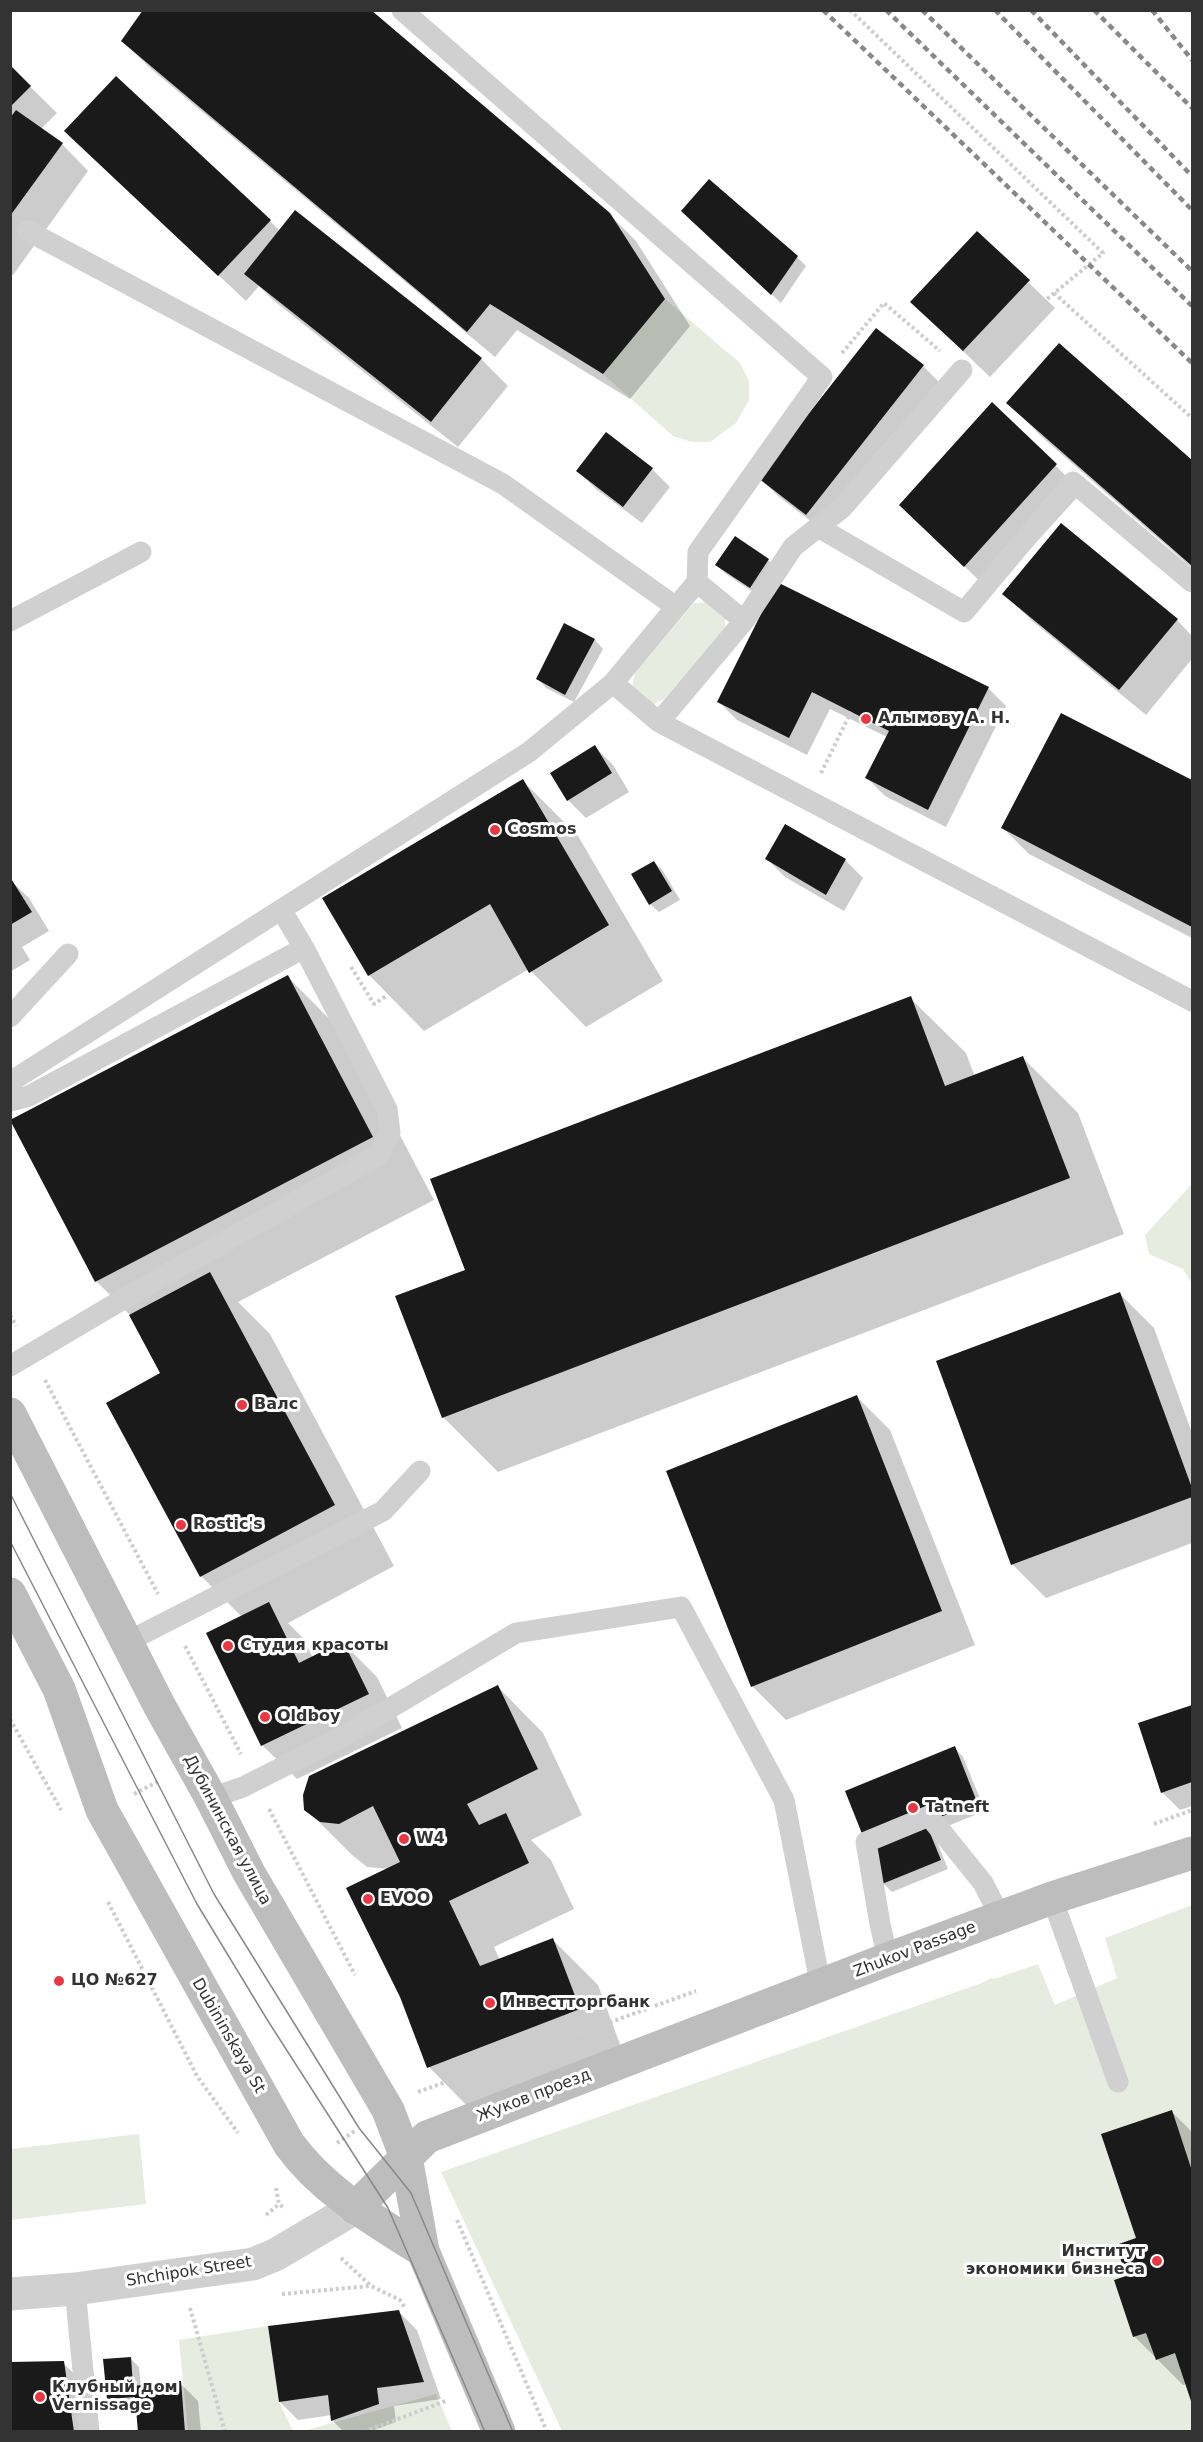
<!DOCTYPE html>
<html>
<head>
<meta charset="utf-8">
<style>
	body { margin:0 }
	#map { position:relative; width:1203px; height:2442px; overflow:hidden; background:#fff; font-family:"DejaVu Sans",sans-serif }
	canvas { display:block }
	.frame { position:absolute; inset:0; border:12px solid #333; pointer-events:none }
</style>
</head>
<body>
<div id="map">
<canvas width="1203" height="2442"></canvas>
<div class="frame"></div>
</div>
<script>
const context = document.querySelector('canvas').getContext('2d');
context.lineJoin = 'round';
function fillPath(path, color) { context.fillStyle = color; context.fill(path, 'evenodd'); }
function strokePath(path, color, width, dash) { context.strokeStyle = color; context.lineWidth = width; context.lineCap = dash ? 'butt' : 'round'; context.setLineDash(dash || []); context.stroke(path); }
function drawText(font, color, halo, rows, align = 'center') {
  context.font = font + ' "DejaVu Sans",sans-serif'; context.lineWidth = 6; context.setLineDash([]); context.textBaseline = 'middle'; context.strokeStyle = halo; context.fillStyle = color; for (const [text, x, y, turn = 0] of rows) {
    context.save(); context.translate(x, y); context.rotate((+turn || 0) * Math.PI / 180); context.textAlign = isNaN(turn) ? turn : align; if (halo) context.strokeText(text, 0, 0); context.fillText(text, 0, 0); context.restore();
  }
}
fillPath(new Path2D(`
	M665,299l75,64 9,18v19l-13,23 -26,19h-18l-19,-6 -70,-62z
	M707,602l18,16v10l-61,71 -12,6 -20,-19 3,-13 59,-70z
	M1192,1184v100l-9,-15 -34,-15 -4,-19z
	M1192,1905v526h-630l-121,-259 541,-189 9,-5 3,1 44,-15 17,41 62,-27 -12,-40z
	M139,2134l7,70 -135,16v-71z
	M268,2326l11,76 14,29h-105l-9,-91z
	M436,2394l16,37h-149z`), '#e6ecdf');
fillPath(new Path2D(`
	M123,41l486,173 27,27 54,85 -60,73 -113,-69 -22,27 -345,-289z
	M10,67l47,46 -16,16 21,15 26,27 -75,104 -3,-2z
	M92,157l178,64 10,10 15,-19 186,147 27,27 -50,61 -185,-147 -14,-14 -13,15z
	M692,220l105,37 9,9 -25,37z
	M977,233l78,75 -65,69 -78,-75z
	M1059,345l133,117v106l-150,-131 -34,-34z
	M923,366l18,18 -116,148 -47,-36 -18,-18z
	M1055,465l27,27 -91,100 -63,-61z
	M652,469l18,18 -28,36 -46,-34 -18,-18z
	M735,538l33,22 9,9 -18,27 -33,-22 -9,-9z
	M778,584l210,104 18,18 -60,121 -61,-31 -18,-18 20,-41 -57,-28 -23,46 -70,-35 -18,-18z
	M1004,593l173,27 15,16v23l-46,56 -115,-95z
	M565,625l30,15 8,9 -29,53 -28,-14 -8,-9z
	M1062,715l130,67v156l-163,-84 -26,-26z
	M595,747l18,18 16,27 -43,26 -18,-18z
	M523,781l55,55 85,145 -77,46 -57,-58 -105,62 -55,-56 -45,-77z
	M786,826l59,34 18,18 -19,33 -59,-34 -18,-18z
	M654,862l9,9 17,29 -21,12 -9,-8z
	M10,880l19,18 20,33 -27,16 8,13 -20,12z
	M288,977l62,63 84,160 -196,102 32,32 124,232 -106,57 15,15 10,20 30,-15 34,34 25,51 -105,51 -34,-33 -55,-112 34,-17 -41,-41 -39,-202 -30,-57 -36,-36z
	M910,998l56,55 9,24 48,-19 55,55 46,121 -626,238 -55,-55 24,-147z
	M1120,1294l34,34 38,105v110l-146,55 -34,-34z
	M856,1396l34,34 85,215 -189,75 -34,-34z
	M498,1687l45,46 39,82 -51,25 20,20 23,49 -80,38 6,13 53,-20 45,45 26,70 -150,58 -45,-46 -40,-198 -22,-2 -15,-12 -46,-46z
	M1192,1706v100l-12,4 -18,-18 -22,-68z
	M955,1748l8,9 22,54 -52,21 15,37 -56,23 -9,-9z
	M1172,2112l20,20v268l-5,-16 -4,1 -49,-49 -6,-59z
	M399,2312l18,18 24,69 -47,7 2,16 -27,10h-25l-12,-12v-5l-34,5 -18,-18z
	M130,2358l9,9 2,20 39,-4 18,18 3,31h-61l-3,-26 -20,1 -9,-9z
	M63,2363l27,26 6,43h-86z`), '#0003');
fillPath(new Path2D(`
	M143,10h228l239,203 55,86 -62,75 -113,-70 -23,28 -346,-291z
	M10,65l21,21 -21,21z
	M116,76l155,144 -53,56 -154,-145z
	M16,110l47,33 -53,73v-98z
	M709,179l89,77 -27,39 -90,-84z
	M295,210l187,148 -51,64 -187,-148z
	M977,231l53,49 -67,71 -53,-49z
	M876,328l48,37 -118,150 -48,-37z
	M1059,343l133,117v106l-186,-163z
	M992,402l65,62 -93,103 -65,-62z
	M606,432l47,36 -30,39 -47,-36z
	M1061,523l117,96 -59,71 -117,-96z
	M735,536l34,23 -19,29 -35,-23z
	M777,582l212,105 -61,123 -63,-32 24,-47 -77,-39 -23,46 -72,-36z
	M564,623l31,16 -30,56 -29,-16z
	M1061,713l131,67v147l-191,-99z
	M595,745l17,28 -45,28 -17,-28z
	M523,779l86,146 -80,48 -39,-69 -122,72 -46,-78z
	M785,824l61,35 -20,36 -61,-36z
	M654,861l18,30 -23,14 -18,-31z
	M10,877l22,35 -22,13z
	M288,975l85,162 -278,145 -85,-162z
	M911,996l34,90 78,-30 47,122 -628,240 -47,-122 70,-26 -35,-91z
	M210,1272l125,233 -135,72 -94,-174 54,-30 -31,-58z
	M1120,1292l72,196v9l-181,68 -75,-204z
	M857,1395l85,216 -191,76 -85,-216z
	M269,1602l30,61 44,-22 26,53 -108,52 -55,-113z
	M498,1685l40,84 -71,35 12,21 27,-12 23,50 -80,38 31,65 73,-28 27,71 -153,59 -27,-71 -54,-109 54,-26 -27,-56 -34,18 -19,-2 -16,-12 -1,-15 6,-19z
	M1192,1705v77l-31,11 -23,-70z
	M955,1746l22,56 -51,21 15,37 -59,24 -37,-93z
	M1172,2110l20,61v233l-17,-51 -19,7 -10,-27 -13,4 -19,-57 12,-4 -10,-31 20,-7 -35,-104z
	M399,2310l25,72 -47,6 2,16 -48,17 -3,-26 -49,7 -11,-76z
	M131,2357l2,29 48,-5 4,51h-47l-3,-35 -28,2 -4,-40z
	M64,2361l10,71h-64v-70z`), '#1a1a1a');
strokePath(new Path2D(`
	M850,10l253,243 -118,97
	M1054,293l138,125
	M842,353l42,-50 56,48
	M821,773l30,-61
	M351,967l23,37 12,-8
	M10,1315l6,11
	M45,1380l113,214
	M185,1646l56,108
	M10,1719l51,91
	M134,1794l25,-13
	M269,1809l86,166
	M1154,1824l38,-14
	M108,1902l89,174 41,57
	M418,2092l278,-101
	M337,2143l19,-13
	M276,2188l3,16 5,4
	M266,2215l13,-11
	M457,2220l90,212
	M341,2258l30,28 29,14 5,8
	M282,2294l88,-8
	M190,2308l35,124
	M364,2432l84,-32`), '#cdcdcd', 4, [3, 3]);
strokePath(new Path2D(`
	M402,10l420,367 -124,175 -1,30
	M28,231l475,253 173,123
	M818,527l146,85 109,-130 119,100
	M10,621l131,-69
	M744,621l49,-74 49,-39 120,-138
	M659,722l85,-101 -47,-39 -84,101 46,39 533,279
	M10,1017l58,-63
	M10,1082l519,-330 84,-69
	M10,1101l19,-5 275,-148
	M10,1366l127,-75 242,-136 11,-22 -3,-24 -83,-161 -22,-37
	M127,1642l256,-131 37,-40
	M211,1798l32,-11 97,-49 176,-105 165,-26 103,193 37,187
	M1052,1898l66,184
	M888,1959l-8,-35 -14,-82 63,-26 54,67 18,35
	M75,2289l14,143`), '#d0d0d0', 21);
strokePath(new Path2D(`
	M10,2294l65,-5 178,-25 22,-9 80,-47`), '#d0d0d0', 33);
strokePath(new Path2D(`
	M10,1414l149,291 52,93 38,75 139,237 18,47 17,94 76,181
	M10,1594l49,95 43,121 187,334c34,47 85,76 134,107
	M355,2208l72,-71 461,-178 164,-61 140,-45`), '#bdbdbd', 33);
strokePath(new Path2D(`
	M10,1493l204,401 145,234 52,65 102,239
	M10,1541l187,363 71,117 120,187 97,224`), '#888', 1.5);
strokePath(new Path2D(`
	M823,10l369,353
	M886,10l306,296
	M922,10l270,261
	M995,10l197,200
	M1031,10l161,166
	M1094,10l98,98
	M1152,10l40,50
	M1192,10v1`), '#888', 4.5, [6, 4.5]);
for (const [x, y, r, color] of [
	[866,719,6,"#e63946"],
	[495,830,6,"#e63946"],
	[242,1405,6,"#e63946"],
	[181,1525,6,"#e63946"],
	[228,1646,6,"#e63946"],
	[265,1717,6,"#e63946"],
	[913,1808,6,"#e63946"],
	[404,1839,6,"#e63946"],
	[368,1899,6,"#e63946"],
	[59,1981,6,"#e63946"],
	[490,2003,6,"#e63946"],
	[1157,2261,6,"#e63946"],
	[40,2397,6,"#e63946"]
]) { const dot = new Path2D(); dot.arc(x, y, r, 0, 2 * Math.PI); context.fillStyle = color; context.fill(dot); strokePath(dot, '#fff', 2); }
drawText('bold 16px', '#333', '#fff', [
	["Алымову А. Н.",878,719],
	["Cosmos",507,830],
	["Валс",254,1405],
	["Rostic's",193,1525],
	["Студия красоты",240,1646],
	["Oldboy",277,1717],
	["Tatneft",925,1808],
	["W4",416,1839],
	["EVOO",380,1899],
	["ЦО №627",71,1981],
	["Инвестторгбанк",502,2003],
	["Институт",1145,2252,"right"],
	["экономики бизнеса",1145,2270,"right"],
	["Клубный дом",52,2388],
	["Vernissage",52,2406]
], 'left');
drawText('16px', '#333', '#fff', [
	["Дубининская улица",227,1830,62],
	["Zhukov Passage",915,1950,-21],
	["Dubininskaya St",228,2036,60],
	["Жуков проезд",534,2096,-21],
	["Shchipok Street",189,2272,-9]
]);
</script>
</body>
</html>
